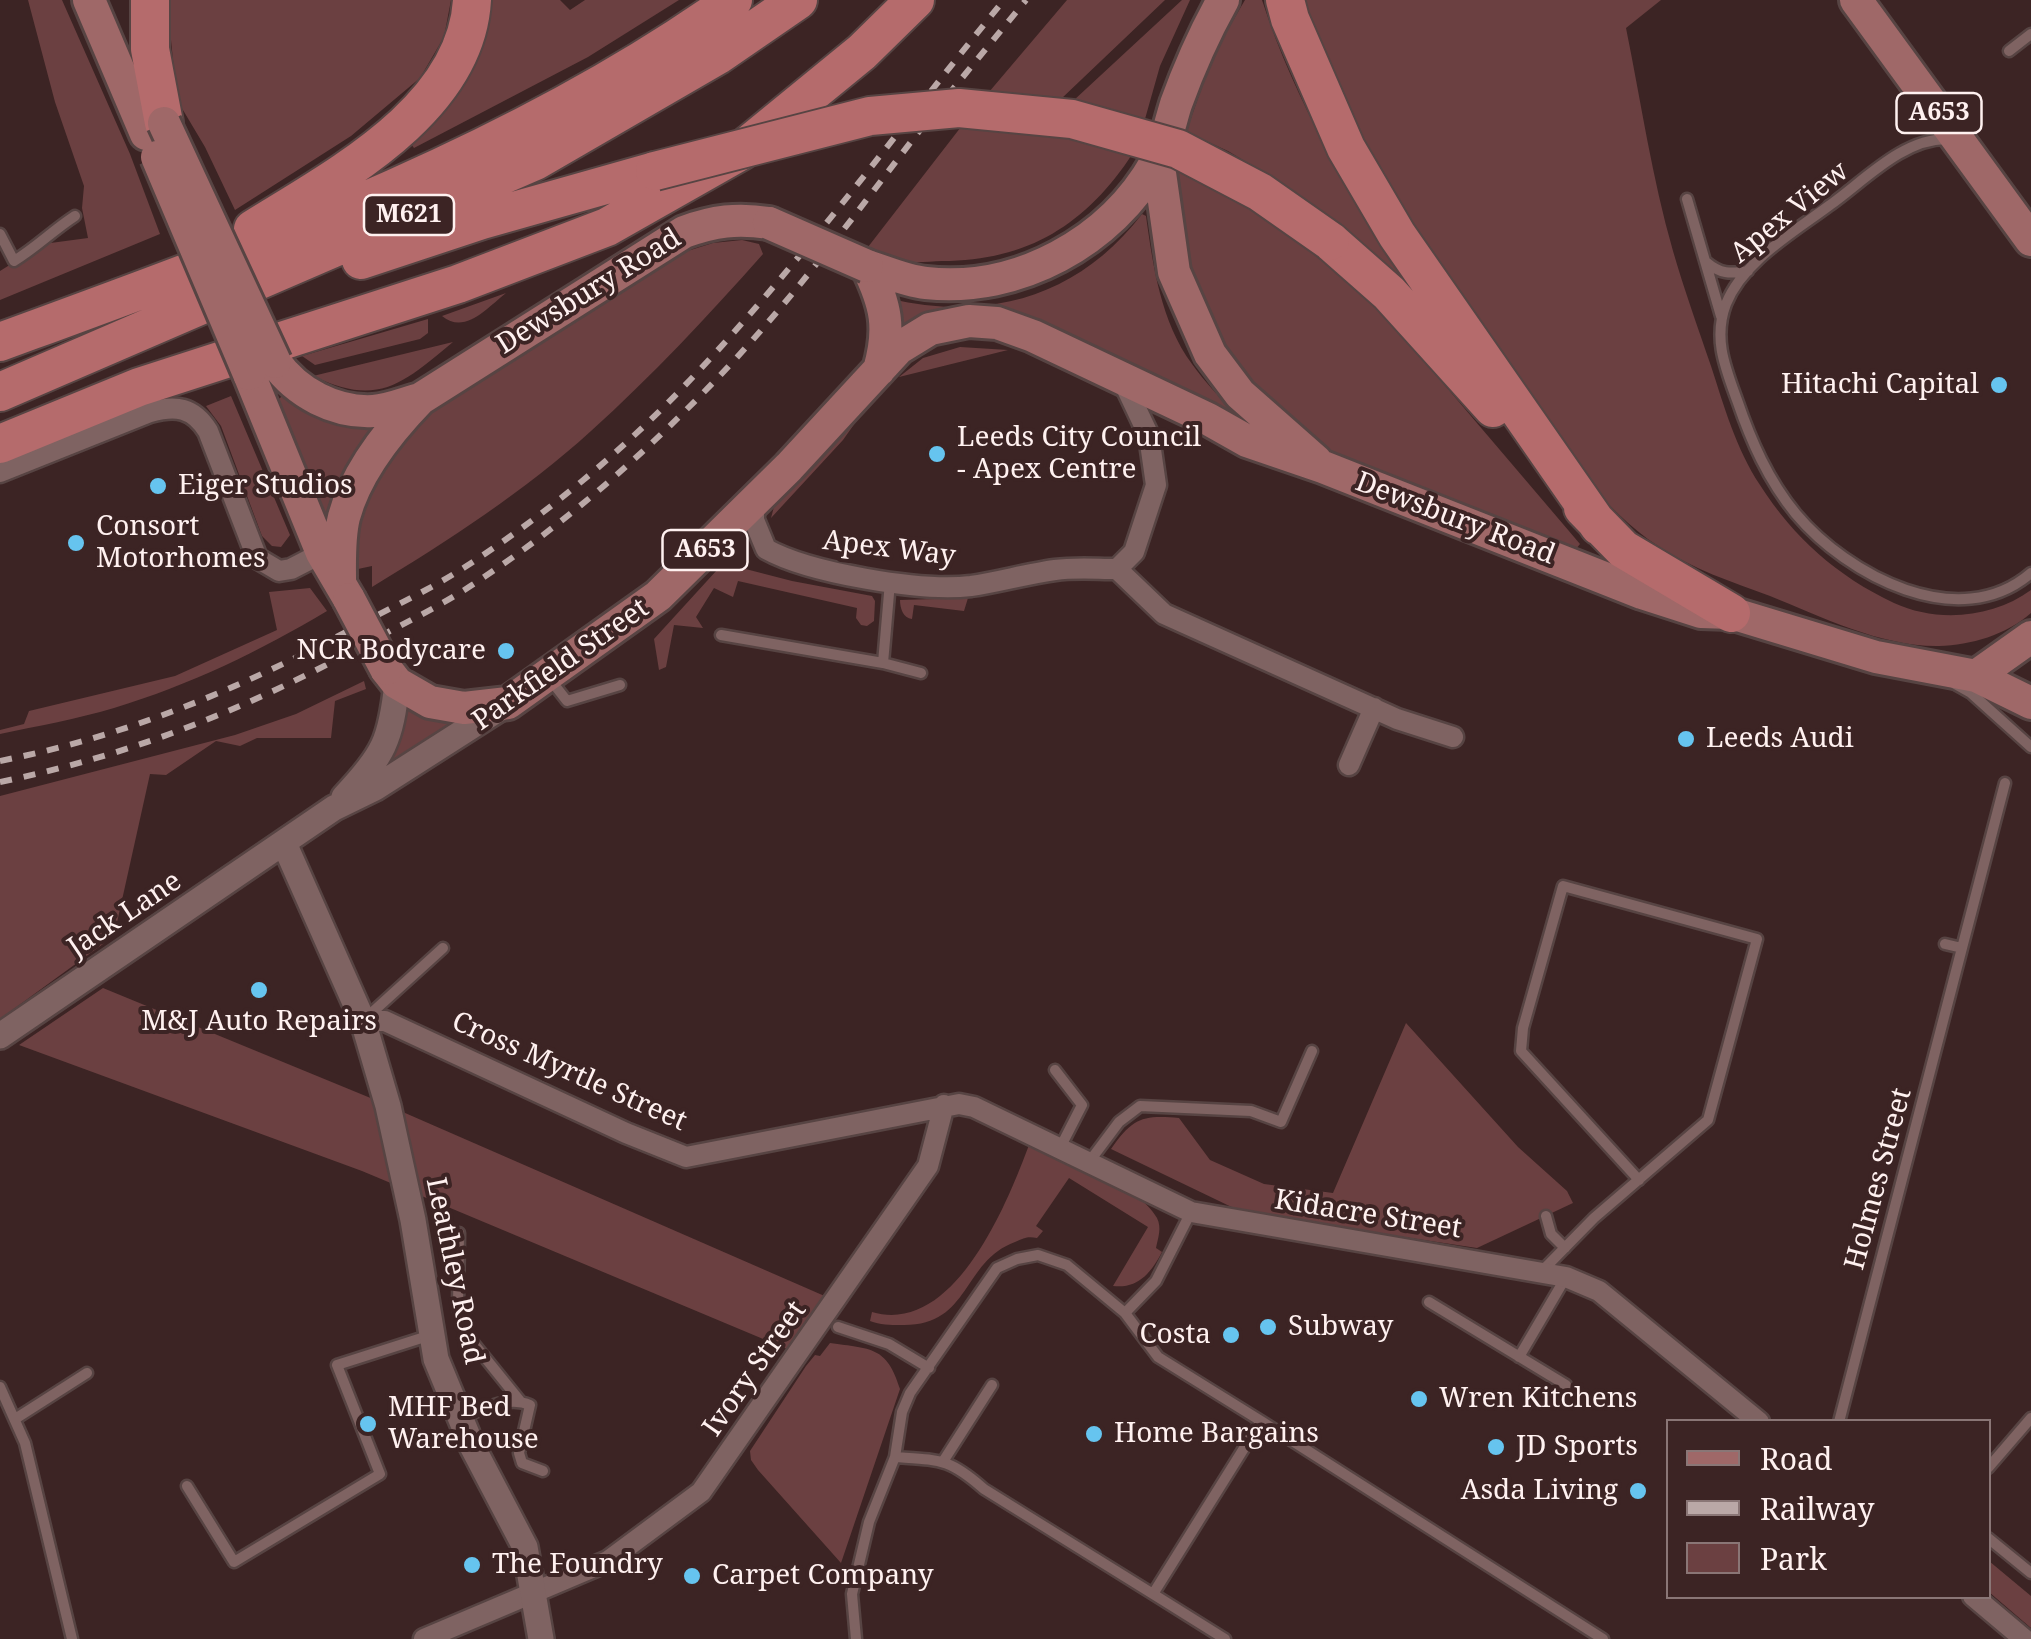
<!DOCTYPE html>
<html>
<head>
<meta charset="utf-8">
<style>
	body { margin:0 }
	#map { position:relative; width:2031px; height:1639px; overflow:hidden; background:#3c2424; font-family:"Noto Serif",serif }
	canvas { display:block }
	.legend { position:absolute; left:1666px; top:1419px; width:325px; height:180px; box-sizing:border-box; background:#3c2424; border:2px solid #8a7676; margin:0; padding:12px 18px; list-style:none; font-size:30px; color:#fff1f0 }
	.legend li { display:flex; align-items:center; gap:20px; height:50px }
	.legend b { width:50px; border:2px solid #8a7676 }
</style>
</head>
<body>
<div id="map">
<canvas width="2031" height="1639"></canvas>
<ul class="legend">
<li><b style="height:12px;background:#9f6868"></b>Road</li>
<li><b style="height:12px;background:#baa8a7"></b>Railway</li>
<li><b style="height:28px;background:#6b4041"></b>Park</li>
</ul>
</div>
<script>
const context = document.querySelector('canvas').getContext('2d');
context.lineJoin = 'round';
function fillPath(path, color) { context.fillStyle = color; context.fill(path, 'evenodd'); }
function strokePath(path, color, width, dash) { context.strokeStyle = color; context.lineWidth = width; context.lineCap = dash ? 'butt' : 'round'; context.setLineDash(dash || []); context.stroke(path); }
function drawText(font, color, halo, rows, align = 'center') {
  context.font = font + ' "Noto Serif",serif'; context.lineWidth = 8; context.setLineDash([]); context.textBaseline = 'middle'; context.strokeStyle = halo; context.fillStyle = color; for (const [text, x, y, turn = 0] of rows) {
    context.save(); context.translate(x, y); context.rotate((+turn || 0) * Math.PI / 180); context.textAlign = isNaN(turn) ? turn : align; if (halo) context.strokeText(text, 0, 0); context.fillText(text, 0, 0); context.restore();
  }
}
fillPath(new Path2D(`
	M28,0h34l68,154 30,80 -160,66v-29l43,-27 45,-6 -6,-30 2,-22 -29,-84z
	M167,0h284l-7,37 -24,41 -69,58 -116,74 -30,-63 -28,-47z
	M482,0h78l10,10 15,-10h94l-91,57 -174,91 -3,-4 47,-50 -5,-12z
	M1067,0h98l-104,99 -72,-7z
	M1182,0h8l-30,66 -15,53 -72,-18z
	M1245,0h17c34,105 91,199 151,291l-5,3 -139,-118 -41,-25 -42,-19 28,-79z
	M1300,0h361l-35,28c15,74 26,150 47,223 11,38 25,77 38,115 13,40 25,83 49,119 34,53 77,91 134,118 43,20 99,15 137,-13v23c-25,22 -60,32 -92,33 -57,1 -117,-29 -169,-50 -38,-14 -78,-27 -112,-50 -28,-18 -51,-43 -74,-67l-214,-317z
	M964,123l108,13 61,17c-46,71 -105,108 -191,108 -12,0 -26,3 -38,0 -12,-2 -25,-10 -36,-14z
	M1178,168l67,36 43,29 91,75 201,236 -9,11c-52,-23 -103,-46 -155,-69 -39,-17 -82,-28 -117,-56 -81,-65 -120,-160 -121,-262z
	M1142,214l4,2c7,50 15,106 46,148 12,17 27,32 41,48l-4,5 -180,-84 -148,5 -10,-39c99,23 188,-3 251,-85z
	M742,240l17,4 4,10c-55,62 -111,122 -172,177 -66,60 -143,110 -219,156v-21l-14,3c-7,-61 31,-114 70,-157l253,-159 32,-10z
	M506,293c-19,15 -41,42 -64,23z
	M428,319v14l-8,6 -105,26 -13,-9z
	M453,342c-50,41 -74,66 -140,34z
	M960,347l48,3 -109,27 24,-19z
	M291,389l88,32 -51,101 -53,-120z
	M877,392l-34,48 -72,78 4,-15z
	M231,396l59,139 -9,12 -9,-1 -10,-10 -41,-110 -15,-20z
	M741,544l6,3 -13,19 58,15 80,15 3,5 -1,20 -7,5 -6,-1 -5,-7 1,-10 -119,-27 -5,16 -19,-9 -18,29 7,11 -29,-3 -8,42 -7,3 -5,-31 63,-69h-5z
	M310,588l17,23c-67,40 -137,74 -213,97 -37,11 -76,18 -114,26v-4l24,-6 5,-13 146,-35 102,-46 -8,-38z
	M968,598l-4,13 -50,-6 -2,14c-9,-1 -12,-11 -12,-19z
	M364,681l2,8 -31,12 -4,37h-74l-17,8 -24,-5 -50,34 -16,-1 -36,162 -114,83v-223l235,-61 61,-21z
	M408,704l65,12 -107,67 33,-44z
	M103,988l270,111 463,202 -37,53 -437,-183 -343,-126z
	M1406,1023l112,124 49,44 6,12 -96,45 -233,-35 -133,-64c22,-31 31,-34 68,-31l31,42 54,24 69,9z
	M1029,1145c33,15 111,40 128,73 5,10 1,20 -1,30l6,4c-11,21 -24,37 -49,34l35,-59 -79,-49 -33,48 7,5 -6,7c-9,-2 -13,0 -22,4 -54,20 -44,85 -114,83 -11,0 -21,0 -31,-4l2,-9c82,24 135,-108 157,-167z
	M830,1343c41,6 57,3 70,46l-59,174 -83,-93 -7,-10 -1,-9 56,-85 9,-11 5,1z
	M1989,1561l42,35v32l-42,-36z`), '#6b4041');
const service = new Path2D(`
	M2009,51l22,-17
	M1948,139c-45,-1 -84,42 -118,66 -36,27 -87,56 -104,99 -13,34 -1,63 11,96 14,41 31,80 59,114 51,61 163,121 235,59
	M1687,199l34,117
	M0,234l14,27c23,-14 38,-30 61,-45
	M1706,262c14,12 24,12 42,9
	M721,635l162,28 7,-81
	M883,663l38,10
	M549,678l18,23 53,-16
	M1955,684l16,9 60,54
	M1945,944l17,4 43,-165
	M366,1018l77,-70
	M1055,1070l27,35 -22,43
	M1089,1162l30,-40 21,-16 111,5 30,11 31,-71
	M1546,1216l5,18 14,14
	M459,1233l-1,75 12,31 50,62
	M1543,1270l51,-52 114,-98 49,-181 -194,-53 -40,142 -2,23 118,129
	M1429,1302l137,83
	M1125,1313l33,44 103,64
	M838,1327l51,17 40,24
	M1519,1357l47,-80
	M0,1387l25,56 47,196
	M461,1417c22,-7 47,-22 69,-12l-11,48 3,10 21,8
	M15,1419l72,-46
	M1839,1422l123,-474
	M895,1457c45,3 54,1 89,32l169,105
	M944,1460l48,-75
	M1988,1468l43,-50
	M187,1486l47,76 146,-88 -43,-109 94,-30
	M1988,1538l43,35
	M856,1639l-4,-45 17,-72 26,-65 7,-45 8,-19 87,-125 20,-9 21,-4 29,10 58,48 31,-32 35,-69
	M1225,1639l-72,-45 108,-173 342,218`);
const minor = new Path2D(`
	M0,472l150,-60c26,-7 43,-5 58,19l49,127 22,13 12,-2 31,-16
	M754,501v19l12,29c43,24 155,43 205,37 28,-4 55,-12 84,-16 20,-3 41,-1 62,-1l17,-17 22,-67 -7,-49 -26,-55
	M1117,569l47,45 233,105 56,18
	M1349,765l25,-57
	M363,1021h22l241,112 60,24 273,-53 15,3 217,105 375,65 33,14 160,131
	M1973,1596l51,43
	M424,1639l184,-78 93,-69 227,-326 16,-61`);
const tertiary = new Path2D(`
	M344,797c40,-42 47,-57 53,-114
	M284,843l79,178 25,85 25,114 23,139 36,87 53,101 16,92
	M0,1036l334,-228 41,-20 133,-85`);
const primary = new Path2D(`
	M89,0l57,134
	M1856,0l175,240
	M1158,159l16,113 36,82 30,40 76,67
	M867,266c19,6 39,15 59,17 92,10 185,-41 230,-121 10,-17 14,-39 20,-58 13,-36 28,-70 47,-104
	M867,266c19,39 24,62 12,104
	M275,362c22,31 60,51 98,49 16,-1 32,-8 47,-12l264,-167c30,-11 53,-14 85,-9
	M249,374l73,179 27,46
	M340,580c0,-21 -1,-43 4,-63 12,-45 45,-86 76,-118
	M386,669l11,14 33,19 34,6 44,-5 150,-107 131,-129 110,-119 31,-19 39,-8 28,2 36,13 175,83 39,22 76,26 319,126 59,19 30,1 145,44 100,19 55,27
	M1976,676l55,-39`);
const motorway = new Path2D(`
	M150,0v49l14,74
	M1285,0l5,19 56,129 51,87 202,291
	M253,229c83,-52 213,-119 219,-229
	M1330,241l59,52 104,115
	M361,260l121,-40 173,-49
	M0,342c250,-92 515,-186 733,-342
	M0,392l535,-231 183,-106 80,-55
	M0,444l139,-57 319,-103 149,-57 134,-76 121,-99 53,-52
	M1583,508l40,41 108,64`);
strokePath(service, '#574443', 15);
strokePath(minor, '#574443', 25);
strokePath(tertiary, '#574443', 30);
strokePath(primary, '#574443', 38);
strokePath(motorway, '#574443', 42);
strokePath(service, '#7f6362', 10);
strokePath(minor, '#7f6362', 20);
strokePath(tertiary, '#7f6362', 25);
strokePath(primary, '#9f6868', 32);
strokePath(motorway, '#b56b6c', 38);
strokePath(new Path2D(`
	M0,761c130,-26 242,-73 359,-136 35,-19 72,-36 106,-58 82,-53 159,-117 226,-188 113,-119 209,-252 313,-379
	M0,782c135,-28 246,-73 366,-138 36,-20 73,-37 106,-59 83,-54 158,-118 227,-188 86,-86 157,-184 231,-280 32,-39 64,-78 96,-117`), '#baa8a7', 6, [12, 12]);
const primaryBridge = new Path2D(`
	M164,123l111,239
	M157,157l92,217
	M769,223l98,43
	M349,599l37,70`);
const motorwayBridge = new Path2D(`
	M655,171l215,-55 89,-8 113,11 106,30 82,43 70,49`);
strokePath(primaryBridge, '#574443', 38, []);
strokePath(motorwayBridge, '#574443', 42, []);
strokePath(primaryBridge, '#9f6868', 32);
strokePath(motorwayBridge, '#b56b6c', 38);
for (const [x, y, r, color] of [
	[1999,385,10,"#66c4ef"],
	[937,454,10,"#66c4ef"],
	[158,486,10,"#66c4ef"],
	[76,543,10,"#66c4ef"],
	[506,651,10,"#66c4ef"],
	[1686,739,10,"#66c4ef"],
	[259,990,10,"#66c4ef"],
	[1268,1327,10,"#66c4ef"],
	[1231,1335,10,"#66c4ef"],
	[1419,1399,10,"#66c4ef"],
	[368,1424,10,"#66c4ef"],
	[1094,1434,10,"#66c4ef"],
	[1496,1447,10,"#66c4ef"],
	[1638,1491,10,"#66c4ef"],
	[472,1565,10,"#66c4ef"],
	[692,1576,10,"#66c4ef"]
]) { const dot = new Path2D(); dot.arc(x, y, r, 0, 2 * Math.PI); context.fillStyle = color; context.fill(dot); strokePath(dot, '#3c2424', 4); }
for (const [x, y, w] of [
	[1939,113,85],
	[409,215,90],
	[705,550,85]
]) { const box = new Path2D(); box.roundRect(x - w / 2, y - 20, w, 40, 8); context.fillStyle = '#3c2424'; context.fill(box); strokePath(box, '#fff1f0', 2.5); }
drawText('bold 25px', '#fff1f0', null, [
	["A653",1939,113],
	["M621",409,215],
	["A653",705,550]
]);
drawText('28px', '#fff1f0', '#3c2424', [
	["Apex View",1790,213,-39],
	["Dewsbury Road",589,292,-32],
	["Dewsbury Road",1455,519,21],
	["Apex Way",889,549,7],
	["Parkfield Street",561,665,-35],
	["Jack Lane",125,915,-34],
	["Cross Myrtle Street",569,1072,24],
	["Holmes Street",1879,1179,-75],
	["Kidacre Street",1368,1215,9],
	["Leathley Road",454,1271,78],
	["Ivory Street",755,1369,-55]
]);
drawText('28px', '#fff1f0', '#3c2424', [
	["Hitachi Capital",1979,385,"right"],
	["Leeds City Council",957,438],
	["- Apex Centre",957,470],
	["Eiger Studios",178,486],
	["Consort",96,527],
	["Motorhomes",96,559],
	["NCR Bodycare",486,651,"right"],
	["Leeds Audi",1706,739],
	["M&J Auto Repairs",259,1022,"center"],
	["Subway",1288,1327],
	["Costa",1211,1335,"right"],
	["Wren Kitchens",1439,1399],
	["MHF Bed",388,1408],
	["Warehouse",388,1440],
	["Home Bargains",1114,1434],
	["JD Sports",1516,1447],
	["Asda Living",1618,1491,"right"],
	["The Foundry",492,1565],
	["Carpet Company",712,1576]
], 'left');
</script>
</body>
</html>
